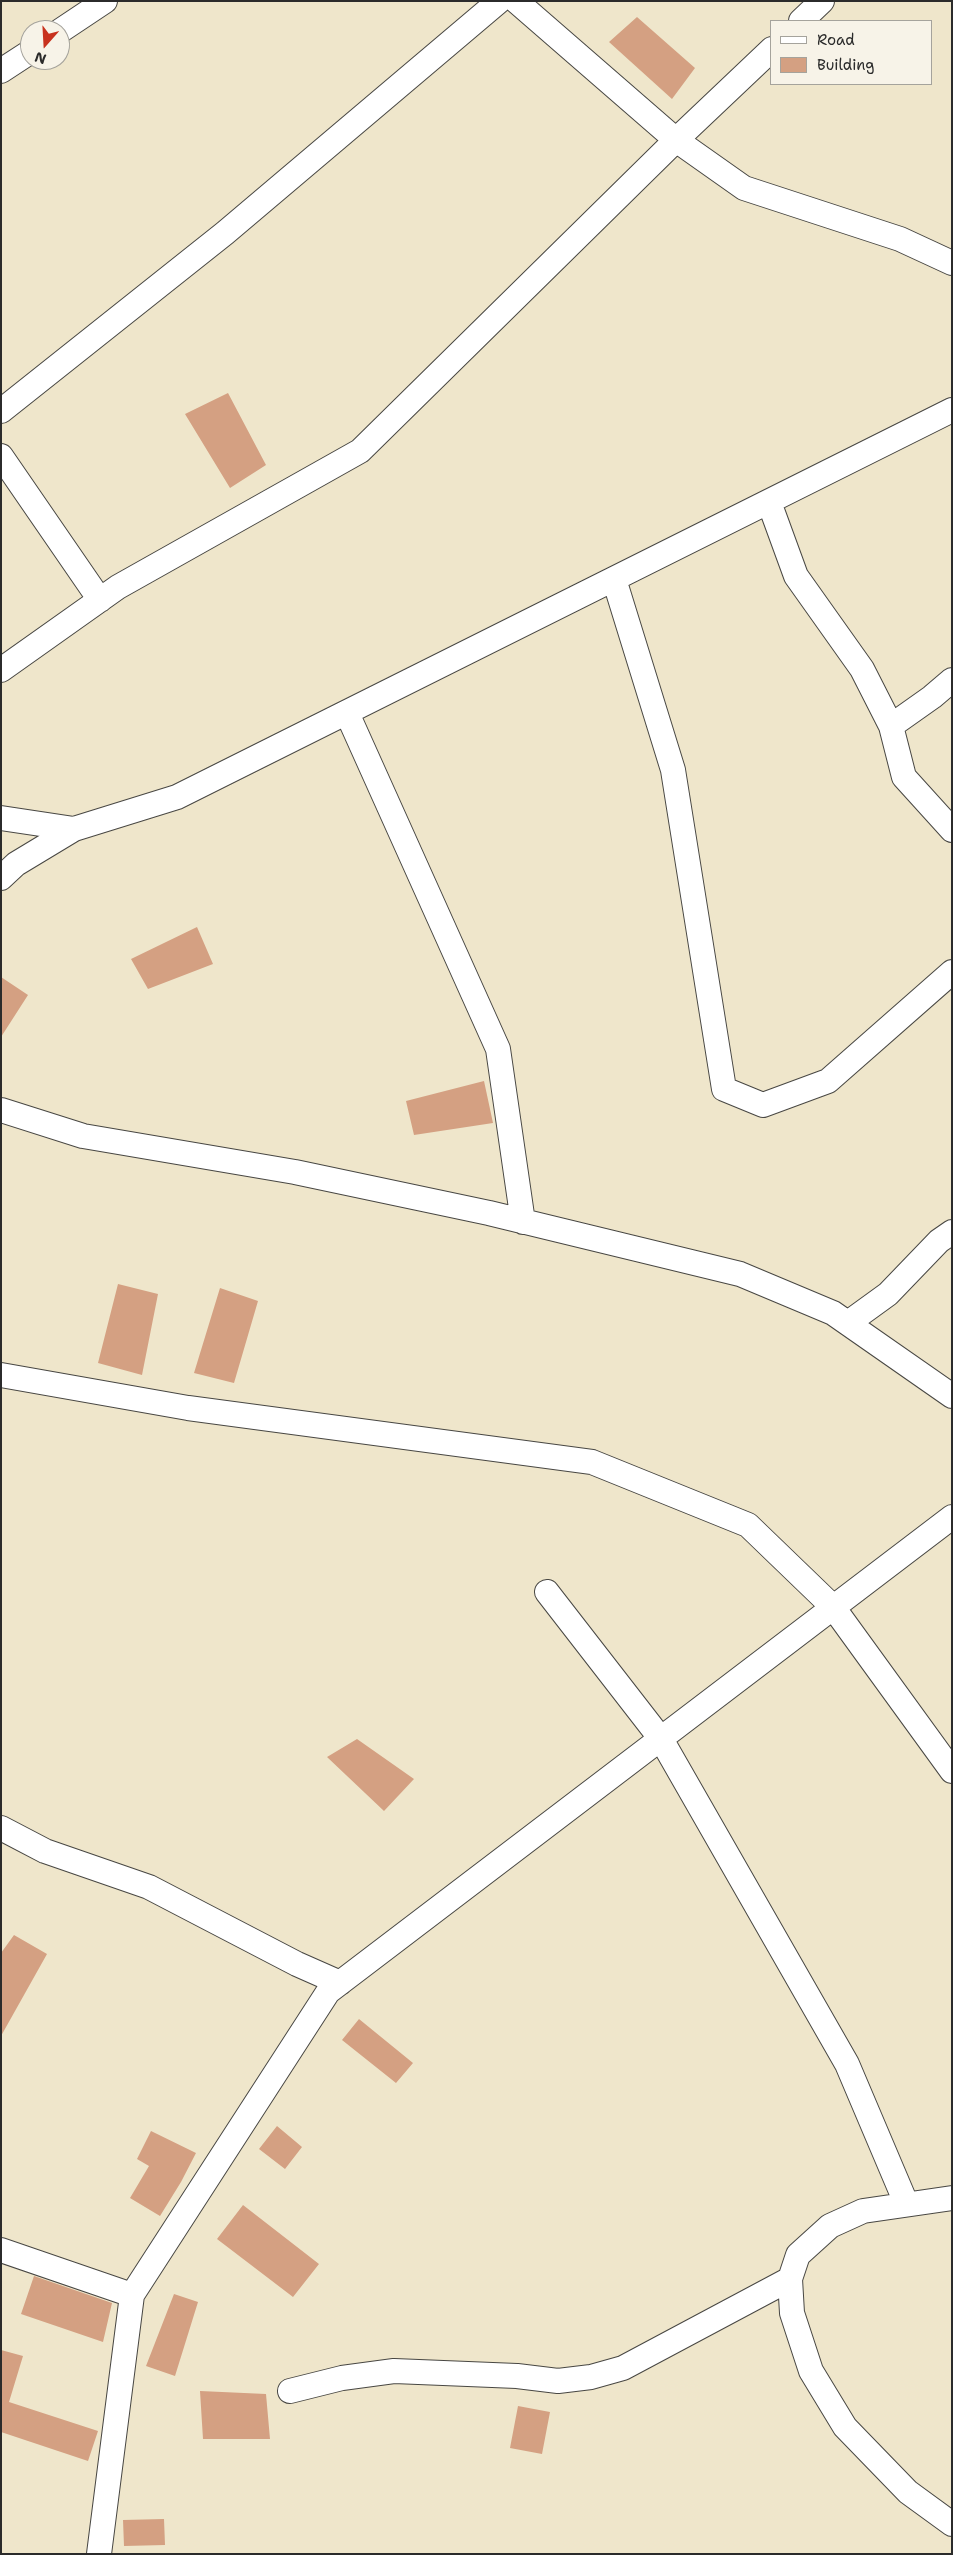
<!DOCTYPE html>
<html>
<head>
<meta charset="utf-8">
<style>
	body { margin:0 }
	#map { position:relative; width:953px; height:2555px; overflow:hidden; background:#efe6cb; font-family:"Shantell Sans",sans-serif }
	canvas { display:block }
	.frame { position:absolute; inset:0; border:2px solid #2b2b2b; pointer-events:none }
	.legend { position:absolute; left:770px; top:20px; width:162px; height:65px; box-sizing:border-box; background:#f7f3e8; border:1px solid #a5a39c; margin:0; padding:6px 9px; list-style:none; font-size:15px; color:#2b2b2b }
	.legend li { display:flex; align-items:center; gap:10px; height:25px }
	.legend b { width:25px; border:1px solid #a5a39c }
	.north { position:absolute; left:20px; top:20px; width:50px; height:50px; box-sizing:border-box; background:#f7f3e8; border:1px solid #a5a39c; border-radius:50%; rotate:199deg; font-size:14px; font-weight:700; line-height:20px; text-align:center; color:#2b2b2b }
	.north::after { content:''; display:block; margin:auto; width:18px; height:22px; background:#c8321e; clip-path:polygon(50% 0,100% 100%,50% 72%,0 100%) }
</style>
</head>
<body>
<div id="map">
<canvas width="953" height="2555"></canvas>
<div class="frame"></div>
<ul class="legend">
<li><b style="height:6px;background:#fff"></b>Road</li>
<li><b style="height:14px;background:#d4a082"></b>Building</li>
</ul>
<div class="north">N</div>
</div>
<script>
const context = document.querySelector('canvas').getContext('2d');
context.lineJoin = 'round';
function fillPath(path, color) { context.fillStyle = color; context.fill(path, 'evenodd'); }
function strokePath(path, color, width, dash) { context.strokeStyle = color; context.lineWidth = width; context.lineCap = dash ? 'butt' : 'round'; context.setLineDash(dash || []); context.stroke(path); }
fillPath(new Path2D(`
	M637,17l58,51 -23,31 -63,-57z
	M228,393l38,72 -36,23 -45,-74z
	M197,927l16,37 -65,25 -17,-30z
	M1,977l27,18 -27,42z
	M484,1081l9,42 -79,12 -8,-34z
	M118,1284l40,10 -16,81 -44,-12z
	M220,1288l38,13 -24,82 -40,-10z
	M357,1739l57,40 -30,32 -57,-54z
	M14,1935l33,19 -46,82v-83z
	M359,2019l54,44 -17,20 -54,-43z
	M277,2126l25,21 -17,22 -26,-20z
	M151,2131l45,22 -15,29 -21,34 -30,-18 19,-32 -12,-7z
	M243,2205l76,59 -26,33 -76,-58z
	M34,2276l78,27 -9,39 -82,-28z
	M174,2294l24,8 -23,74 -29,-10z
	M1,2350l22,6 -14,46 89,29 -10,30 -87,-29z
	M200,2391l66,3 4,45h-67z
	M518,2406l32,6 -8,42 -32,-6z
	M164,2519l1,26 -41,1 -1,-26z`), '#d4a082');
const minor = new Path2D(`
	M516,1l160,139 68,48 156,51 52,24
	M801,21l21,-20
	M60,31l45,-30
	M1,71l29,-19
	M1,411l224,-178 274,-232
	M1,456l99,144
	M769,502l27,74 66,93 29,57 13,51 48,53
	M614,579l59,191 51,319 39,16 65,-24 124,-109
	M1,670l117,-83 242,-136 316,-311 96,-91
	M347,713l151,336 25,173
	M891,726l41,-29 20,-17
	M1,818l73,11 103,-32 775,-387
	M1,878l15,-14 58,-35
	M1,1110l82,26 212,36 194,41 251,61 93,39 119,83
	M848,1323l40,-29 51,-53 13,-9
	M1,1375l187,33 404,54 156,63 85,82 119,164
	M547,1592l114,147 186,325 59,139
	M1,1828l44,23 104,36 148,77 43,19
	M952,2198l-89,13 -33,15 -32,29 -8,24 2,34 19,58 34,56 63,65 44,32
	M1,2250l131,45
	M290,2391l52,-13 52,-7 123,5 41,5 33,-4 32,-9 167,-89
	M99,2554l33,-259 196,-303 624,-475`);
strokePath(minor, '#484743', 26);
strokePath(minor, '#fff', 24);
</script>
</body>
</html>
